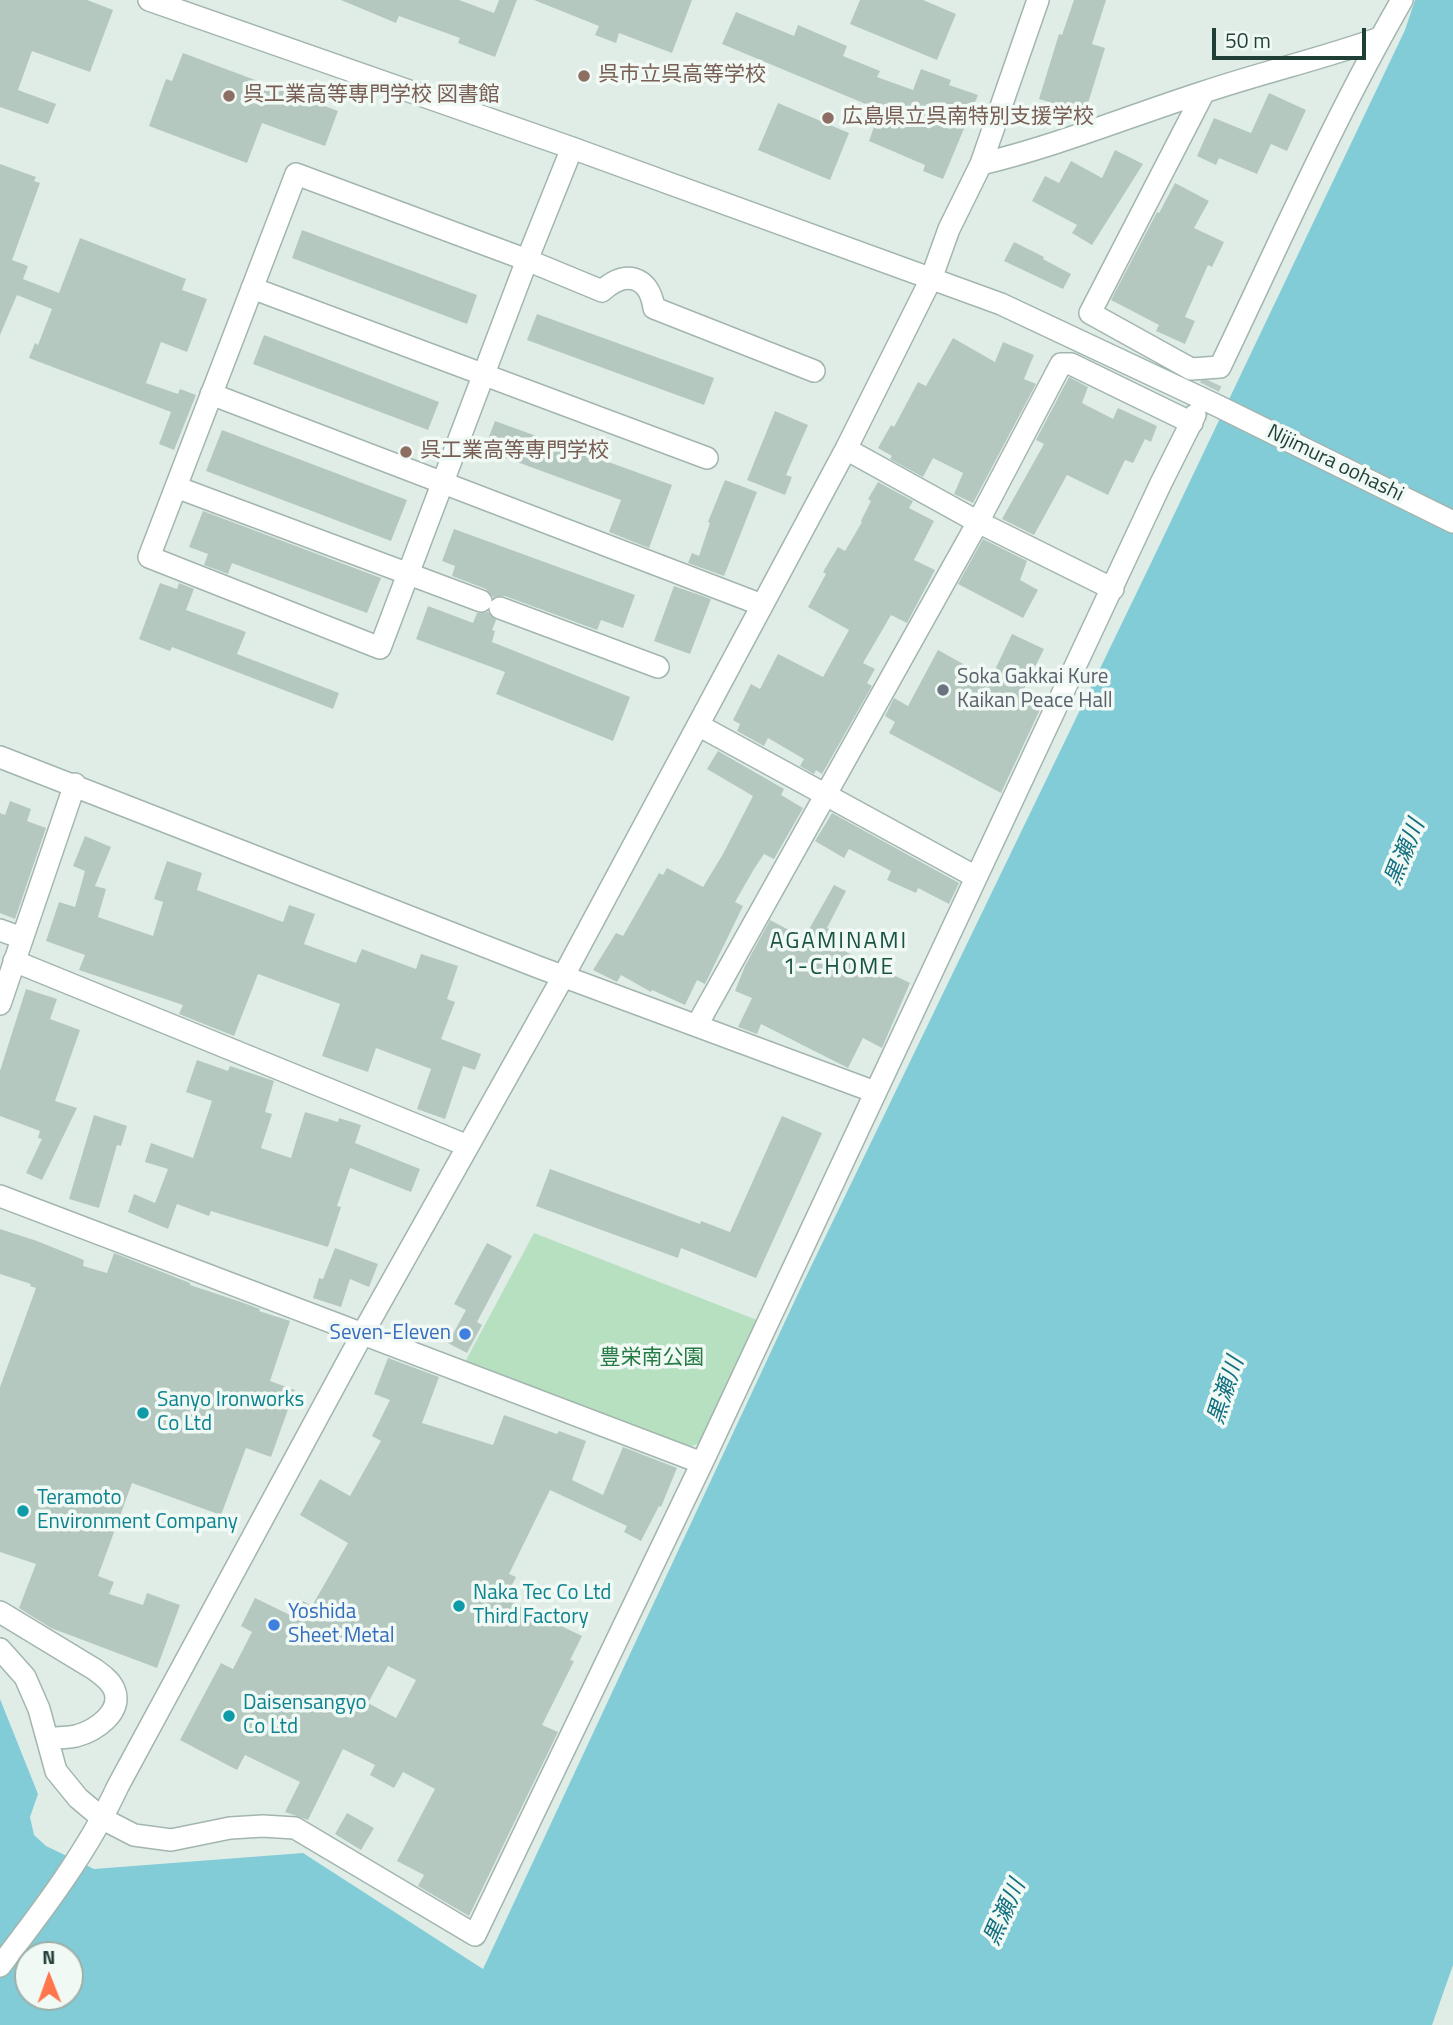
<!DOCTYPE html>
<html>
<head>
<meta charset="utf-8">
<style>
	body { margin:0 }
	#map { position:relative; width:1453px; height:2025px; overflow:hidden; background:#e0ede7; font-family:"Titillium Web",sans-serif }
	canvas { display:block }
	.north { position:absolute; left:14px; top:1941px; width:70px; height:70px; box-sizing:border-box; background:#f1f9f5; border:2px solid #9dafa9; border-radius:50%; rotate:359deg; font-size:19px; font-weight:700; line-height:28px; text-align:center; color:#1f3f36 }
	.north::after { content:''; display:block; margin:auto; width:24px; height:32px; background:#ff754c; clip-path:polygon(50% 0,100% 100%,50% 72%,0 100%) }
	.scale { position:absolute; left:1212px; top:28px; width:154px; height:32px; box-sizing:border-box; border:4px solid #1f3f36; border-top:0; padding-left:9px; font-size:21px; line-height:24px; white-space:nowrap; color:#1f3f36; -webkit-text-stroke:5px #f1f9f5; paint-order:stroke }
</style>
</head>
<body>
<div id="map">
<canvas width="1453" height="2025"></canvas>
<div class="north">N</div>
<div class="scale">50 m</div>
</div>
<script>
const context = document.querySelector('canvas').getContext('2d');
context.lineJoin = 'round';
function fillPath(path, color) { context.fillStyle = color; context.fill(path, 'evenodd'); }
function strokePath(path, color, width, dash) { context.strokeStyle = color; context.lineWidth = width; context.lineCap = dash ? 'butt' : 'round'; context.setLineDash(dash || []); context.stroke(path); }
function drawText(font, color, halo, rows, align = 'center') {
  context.font = font + ' "Titillium Web","Noto Sans JP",sans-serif'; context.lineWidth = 7; context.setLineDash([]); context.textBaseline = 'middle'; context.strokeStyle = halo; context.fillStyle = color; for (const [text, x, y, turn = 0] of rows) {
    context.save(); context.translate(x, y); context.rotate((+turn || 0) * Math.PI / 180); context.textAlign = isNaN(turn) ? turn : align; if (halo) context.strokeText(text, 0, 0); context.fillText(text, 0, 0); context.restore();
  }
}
fillPath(new Path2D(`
	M534,1233l228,89 -58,120 -25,8 -214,-88z`), '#b7e0c1');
fillPath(new Path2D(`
	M1415,0h38v1965l-21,60h-1432v-326l38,95 -8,23 4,18 12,11 48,23 209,-16 180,116 320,-686 348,-720 254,-533zM28,1955h42v42h-42z`), '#82ccd8');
fillPath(new Path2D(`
	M0,0h87l26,10 -23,62 -58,-21 -14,39 38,14 -8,20 -48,-17z
	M341,0h118l35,13 5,-13h18l-22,57 -37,-14 2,-5 -61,-22 -3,7z
	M534,0h158l-20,53 -53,-20 -3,10 -21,-8 4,-9z
	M860,0h63l33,14 -19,46 -87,-36z
	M1074,0h32l-14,44 13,4 -20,65 -46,-14 20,-65 3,1z
	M736,12l58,24 4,-11 49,21 -4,10 37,15 -3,6 36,13 8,-21 30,11 -2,5 29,10 -35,84 -20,-8 2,-6 -56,-24 11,-31 -158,-66z
	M183,53l155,58 -13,35 -63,-23 -15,40 -98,-37 17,-47 6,2z
	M1269,93l37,17 -19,41 -16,-7 -14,30 -38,-16 -3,7 -19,-9 17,-38 37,15z
	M778,103l71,30 -19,47 -72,-30z
	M1115,150l28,14 -51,81 -20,-12 5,-8 -45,-24 13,-25 14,7 12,-22 31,17z
	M0,164l36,13 -2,4 6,2 -28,77 16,6 -5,13 36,14 21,-55 106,41 -4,11 25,9 -20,53 -26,-10 -15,41 32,11 2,-5 16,6 -22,55 -15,-6 12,-32 -142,-54 6,-15 3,2 14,-36 -35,-14 -17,40z
	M1175,183l34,18 -15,27 30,14 -12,25 -4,-2 -23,52 10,4 -10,23 -29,-13 3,-6 -48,-25 46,-88 2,1z
	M302,230l175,65 -10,29 -175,-66z
	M1014,242l30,15 -1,2 28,15 -8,15 -59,-28z
	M537,314l177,64 -10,27 -177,-65z
	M264,335l175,67 -11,28 -175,-66z
	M953,338l42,24 8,-20 31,13 -10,24 12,5 -63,119 -19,-9 9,-21 -30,-15 -10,19 -33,-18 2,-3 -14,-8 13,-23 3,2 24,-45 8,4z
	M1069,377l19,10 -6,16 31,16 5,-11 39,18 -6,16 -6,-3 -12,24 -8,-3 -17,35 -41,-20 -33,60 -32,-16 42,-75 -8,-4z
	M775,411l33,14 -22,50 6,2 -7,18 -38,-15z
	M495,421l177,64 -23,63 -40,-16 12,-32 -137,-50z
	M222,430l185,70 -16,41 -185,-70z
	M725,480l32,12 -33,84 -36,-13 4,-10 7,3 11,-33 -2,-1z
	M878,482l35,19 -4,7 25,13 -20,39 21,10 -28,53 -16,-8 -28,48 12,6 -8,14 5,3 -50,88 -6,-4 -2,4 -14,-8 4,-7 -36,-21 -4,8 -27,-15 3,-7 -7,-4 18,-36 9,5 18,-35 45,23 26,-47 -41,-23 18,-33 -3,-2 15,-25 7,4 17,-29 -1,-1 10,-20 -3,-2z
	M203,511l178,67 -14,35 -135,-50 -4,11 -24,-9 4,-11 -19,-7z
	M454,529l181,66 -12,33 -22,-8 -4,10 -92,-34 -12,1 -7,-8 -34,-13 3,-10 -13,-5z
	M983,539l44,22 -7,19 18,10 -15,28 -65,-34z
	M160,583l17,6 2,-6 15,6 -8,21 60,22 -9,22 102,39 -6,16 -161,-62 -2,4 -31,-12z
	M674,586l37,13 -21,55 -36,-13z
	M428,606l45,17 4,-10 11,-1 8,8 -4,10 3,1 -3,11 138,55 -17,44 -117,-47 9,-22 -89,-33z
	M1012,634l32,15 -21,42 21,10 -43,92 -112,-60 6,-11 -10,-6 9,-18 14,8 30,-56 45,25 1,-3 8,4z
	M718,751l66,38 -3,6 22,13 -29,51 -10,-5 -10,15 -19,33 8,4 -38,78 -8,-4 -12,25 -33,-15 -1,2 -30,-17 -4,7 -24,-12 23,-37 7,3 36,-63 4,2 4,-7 36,19 20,-33 30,-58 -46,-27z
	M10,801l21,8 -4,12 19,7 -31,91 -15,-6v-100l5,2z
	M832,813l127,70 -10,21 -31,-16 -2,5 -29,-13 4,-9 -42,-22 -5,9 -29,-17z
	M85,836l26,11 -16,39 11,3 -8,28 55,19 10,-34 -9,-3 13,-38 35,12 -5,17 86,32 6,-17 26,9 -11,30 52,19 6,-14 54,20 5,-15 37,12 -11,33 8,3 -14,37 40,15 -6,16 -12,-4 -18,53 -28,-10 14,-40 -55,-21 -8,24 -46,-16 18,-52 -82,-30 -24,62 -55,-22 4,-9 -104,-35 6,-15 -39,-14 13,-39 16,5 10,-36 -12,-5z
	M834,885l12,6 -19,37 11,6 -6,11 78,38 -28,65 -19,-10 -15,30 -87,-44 -4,10 -19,-7 14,-29 -17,-7 10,-25 25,-46 34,18z
	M26,989l31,10 -7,20 30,11 -25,71 22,7 -35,72 -16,-7 16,-34 -4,-1 2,-7 -40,-15v-45z
	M197,1060l31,11 2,-5 44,15 -9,31 7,2 -11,34 30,10 14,-46 33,10 1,-4 22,7 -6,18 65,26 -9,23 -61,-24 -13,38 4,1 -13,40 -117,-36 -2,5 -32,-12 -9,25 -40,-17 6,-18 21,9 13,-34 -23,-7 6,-19 42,15 19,-57 -26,-9z
	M94,1115l33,11 -6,20 -4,-1 -18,63 -30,-9z
	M782,1116l40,17 -66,145 -75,-30 -3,10 -142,-52 14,-37 150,55 1,-3 29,11z
	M0,1229l37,12 47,19 -1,6 24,7 7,-20 76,30v2l51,17 19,7 -1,2 31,10 -20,60 25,9 -24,67 -25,-9 -25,67 -89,-32 -34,93 16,6 -5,12 34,11 4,-12 33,12 -23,63 -106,-40 -32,-20 17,-44 -36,-12v-165l36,-99 -6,-2 1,-2 -31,-10z
	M487,1243l25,13 -35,66 5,3 -15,28 -19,-10 18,-33 -12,-6z
	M335,1248l43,16 -9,23 -19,-8 -9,28 -28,-9 6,-20 4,1z
	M388,1358l51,19 -17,46 71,22 11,-30 53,19 2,-3 27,10 -14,39 31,15 20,-48 54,21 -16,39 -2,-1 -18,35 -17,-9 3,-6 -77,-36 -41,84 7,3 -11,22 77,37 -12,24 4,1 -32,64 16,7 -89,184 -51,-30 6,-11 -27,-14 38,-72 -32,-17 -9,16 -24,-13 5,-10 -32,-16 -35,71 -23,-8 15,-30 -55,-27 -8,15 -57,-30 41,-77 12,6 19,-37 -11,-6 14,-28 35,17 9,-16 13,7 36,-63 -48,-28 20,-36 30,17 31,-55 -9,-5 18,-36 -16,-6zM388,1666l28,14 -20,38 -28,-15z
	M347,1813l27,15 -13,22 -26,-16z`), '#b5c8c0');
strokePath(new Path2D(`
	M1196,415l16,-33`), '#b9cac4', 21, [21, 10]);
const minor = new Path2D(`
	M149,0l423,148 429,156 217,102 235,116
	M1204,92l-114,221 101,56 29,-2c59,-123 114,-249 182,-367
	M572,148l-45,112 -147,388 -231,-91 147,-383 231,86 75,31c23,-21 47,-16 52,17l160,63
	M981,164c75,-18 146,-47 220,-71 59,-20 120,-34 179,-55
	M252,288l455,170
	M211,394l551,211
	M846,449l132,73 135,67
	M176,487l305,114
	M500,608l158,59
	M698,725l278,152
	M0,757l538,210 337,125
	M0,930l22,8
	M14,961l454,185
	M0,1004l75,-220
	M697,1025l281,-503 83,-158h10l121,59
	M0,1196l702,267
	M0,1612l94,57c7,5 16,11 20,20 10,23 -19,42 -38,47 -9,2 -20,2 -29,2
	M0,1649l25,28 14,32 17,62 22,27 25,21 31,16 37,5 59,-12 33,-2 32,2 180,107 227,-472 459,-980 34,-68
	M0,1966c43,-56 88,-115 118,-180l245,-453 200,-356 283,-528 85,-170 18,-50 32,-65 57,-164`);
strokePath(minor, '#a2b5ae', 24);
strokePath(minor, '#fff', 21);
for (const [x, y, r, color] of [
	[584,76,7,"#8d6e63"],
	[229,96,7,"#8d6e63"],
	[828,118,7,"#8d6e63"],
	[406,452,7,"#8d6e63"],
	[943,690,7,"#6b7280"],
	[465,1334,7,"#3f7fe0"],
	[143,1413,7,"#0f9aa8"],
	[23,1511,7,"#0f9aa8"],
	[459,1606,7,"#0f9aa8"],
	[274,1625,7,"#3f7fe0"],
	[229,1716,7,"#0f9aa8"]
]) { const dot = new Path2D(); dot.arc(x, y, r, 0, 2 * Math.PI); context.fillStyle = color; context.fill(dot); strokePath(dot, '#f1f9f5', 2.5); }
drawText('21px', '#785e54', '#f1f9f5', [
	["呉市立呉高等学校",598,76],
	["呉工業高等専門学校 図書館",243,96],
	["広島県立呉南特別支援学校",842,118],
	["呉工業高等専門学校",420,452]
], 'left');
drawText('21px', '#1f3f36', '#f1f9f5', [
	["Nijimura oohashi",1335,464,26]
]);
drawText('21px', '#5b616d', '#f1f9f5', [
	["Soka Gakkai Kure",957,678],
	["Kaikan Peace Hall",957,702]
], 'left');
drawText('21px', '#366cbe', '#f1f9f5', [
	["Seven-Eleven",451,1334],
	["Yoshida",288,1613,"left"],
	["Sheet Metal",288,1637,"left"]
], 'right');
drawText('21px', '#257a45', '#f1f9f5', [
	["豊栄南公園",652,1359]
]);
drawText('21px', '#0d838f', '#f1f9f5', [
	["Sanyo Ironworks",157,1401],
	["Co Ltd",157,1425],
	["Teramoto",37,1499],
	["Environment Company",37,1523],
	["Naka Tec Co Ltd",473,1594],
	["Third Factory",473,1618],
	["Daisensangyo",243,1704],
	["Co Ltd",243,1728]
], 'left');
drawText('italic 23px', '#137081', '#f1f9f5', [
	["黒瀬川",1406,853,-68],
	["黒瀬川",1227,1391,-72],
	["黒瀬川",1006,1913,-66]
]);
context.letterSpacing = '2px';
drawText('23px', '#195344', '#f1f9f5', [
	["AGAMINAMI",839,942],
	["1-CHOME",839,968]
]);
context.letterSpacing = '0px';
</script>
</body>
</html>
